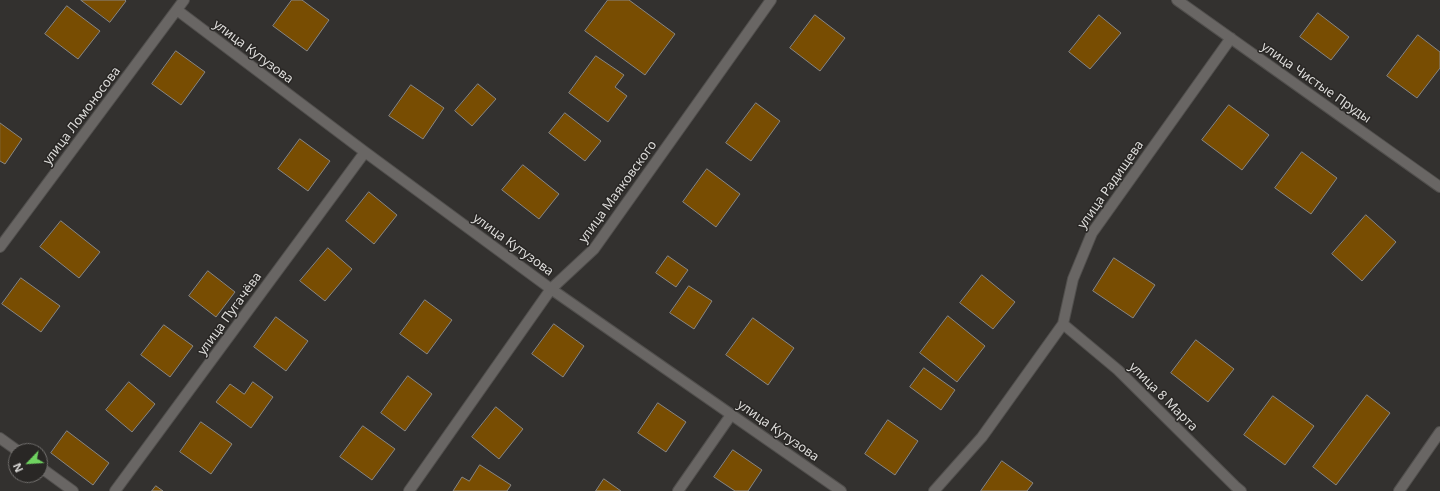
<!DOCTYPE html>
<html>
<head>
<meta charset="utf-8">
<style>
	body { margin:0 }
	#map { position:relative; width:1440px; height:491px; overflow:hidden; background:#33312f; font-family:"Noto Sans",sans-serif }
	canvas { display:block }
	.north { position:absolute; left:8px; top:443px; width:40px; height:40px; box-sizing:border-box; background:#292725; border:1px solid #716f6d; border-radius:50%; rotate:245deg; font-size:11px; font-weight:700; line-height:16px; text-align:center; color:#dcdbd9 }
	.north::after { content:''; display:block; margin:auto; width:14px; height:18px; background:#6fd360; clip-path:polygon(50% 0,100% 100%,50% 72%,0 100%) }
</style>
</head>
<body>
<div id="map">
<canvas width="1440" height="491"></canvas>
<div class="north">N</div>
</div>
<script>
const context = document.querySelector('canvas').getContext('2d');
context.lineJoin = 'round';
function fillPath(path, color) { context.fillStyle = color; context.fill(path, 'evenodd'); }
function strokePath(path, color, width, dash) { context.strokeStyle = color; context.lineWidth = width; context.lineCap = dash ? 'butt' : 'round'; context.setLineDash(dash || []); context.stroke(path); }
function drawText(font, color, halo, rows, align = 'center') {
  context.font = font + ' "Noto Sans",sans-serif'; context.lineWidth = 3; context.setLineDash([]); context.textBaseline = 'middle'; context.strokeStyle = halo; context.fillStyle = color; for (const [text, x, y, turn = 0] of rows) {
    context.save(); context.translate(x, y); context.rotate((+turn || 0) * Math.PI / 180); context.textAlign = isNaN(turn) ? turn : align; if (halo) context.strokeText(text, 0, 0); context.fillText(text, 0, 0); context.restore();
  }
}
const building = new Path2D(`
	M81,0h44l1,1 -16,21z
	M292,0h10l27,20 -22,31 -34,-25z
	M608,0h21l46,34 -30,41 -60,-44z
	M67,6l33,25 -22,28 -33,-25z
	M1318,13l31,24 -18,23 -31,-23z
	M815,15l30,23 -25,33 -30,-23z
	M1099,15l22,18 -31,36 -21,-17z
	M1418,35l22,17v16l-23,30 -30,-22z
	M176,51l29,21 -24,33 -29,-21z
	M596,56l28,19 -9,12 12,9 -19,26 -39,-29z
	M478,84l18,15 -24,27 -17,-15z
	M411,85l33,23 -21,31 -34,-23z
	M756,103l24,18 -29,40 -25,-18z
	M1229,105l40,30 -27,35 -40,-30z
	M565,113l36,28 -16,20 -36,-28z
	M0,123l22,16 -17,25 -5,-3z
	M300,139l30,22 -22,30 -30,-22z
	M1302,152l35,26 -26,36 -36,-26z
	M523,165l36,29 -20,25 -37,-29z
	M707,169l33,25 -24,33 -33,-25z
	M369,192l28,23 -23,29 -28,-23z
	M1366,215l30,27 -34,39 -30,-27z
	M61,221l39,31 -21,26 -39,-31z
	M328,248l24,21 -27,32 -25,-20z
	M668,256l20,14 -12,17 -20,-14z
	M1114,258l41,27 -22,33 -40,-27z
	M208,271l27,21 -19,25 -27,-21z
	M982,275l33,27 -22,27 -33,-26z
	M21,278l39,28 -19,26 -39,-28z
	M689,286l23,15 -18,28 -24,-16z
	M425,300l27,20 -25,34 -27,-20z
	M948,316l37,30 -28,36 -37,-29z
	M276,317l32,24 -22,30 -32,-24z
	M753,318l41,30 -26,37 -42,-30z
	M554,324l30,22 -21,31 -31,-23z
	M164,325l29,21 -23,31 -29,-22z
	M1196,340l38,29 -26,33 -37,-29z
	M924,368l31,22 -14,20 -31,-23z
	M408,376l24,18 -27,37 -24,-18z
	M129,382l26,22 -23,28 -26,-22z
	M253,382l20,15 -22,31 -35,-26 14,-18 14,10z
	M1367,395l23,18 -54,72 -23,-18z
	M1273,396l41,30 -29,39 -41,-30z
	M658,403l28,19 -20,30 -28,-19z
	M496,407l27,22 -24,30 -27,-22z
	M888,420l30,21 -23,34 -30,-21z
	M201,422l31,22 -21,30 -31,-22z
	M363,426l32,23 -23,31 -32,-23z
	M67,431l42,32 -16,22 -42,-32z
	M733,450l29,20 -14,21h-13l-21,-14z
	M1002,461l31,22 -6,8h-46z
	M480,465l31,20 -4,6h-54l9,-14 7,4z
	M604,479l17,12h-25z
	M156,486l7,5h-11z`);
fillPath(building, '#784d02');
strokePath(building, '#888683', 1);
const lane = new Path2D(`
	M678,491l53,-76`);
const street = new Path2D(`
	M1177,0l263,187
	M177,10l188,142 186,137 290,202
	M0,247l184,-247
	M1063,324l55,46 117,116 6,5
	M0,438l18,13
	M40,467l33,24
	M115,491l250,-339
	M409,491l142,-202 43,-40 177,-249
	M934,491l48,-54 81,-113 10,-45 19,-46 139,-195
	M1399,491l41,-59`);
strokePath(lane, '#514f4d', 12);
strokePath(street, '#514f4d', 12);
strokePath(lane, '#696664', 10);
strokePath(street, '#696664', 10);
drawText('13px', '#dcdbd9', '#292725', [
	["улица Кутузова",253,52,37],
	["улица Чистые Пруды",1316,83,35],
	["улица Ломоносова",82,116,-53],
	["улица Радищева",1111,185,-55],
	["улица Маяковского",618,192,-54],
	["улица Кутузова",513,245,36],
	["улица Пугачёва",230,314,-54],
	["улица 8 Марта",1163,397,45],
	["улица Кутузова",778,431,35]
]);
</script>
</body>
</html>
